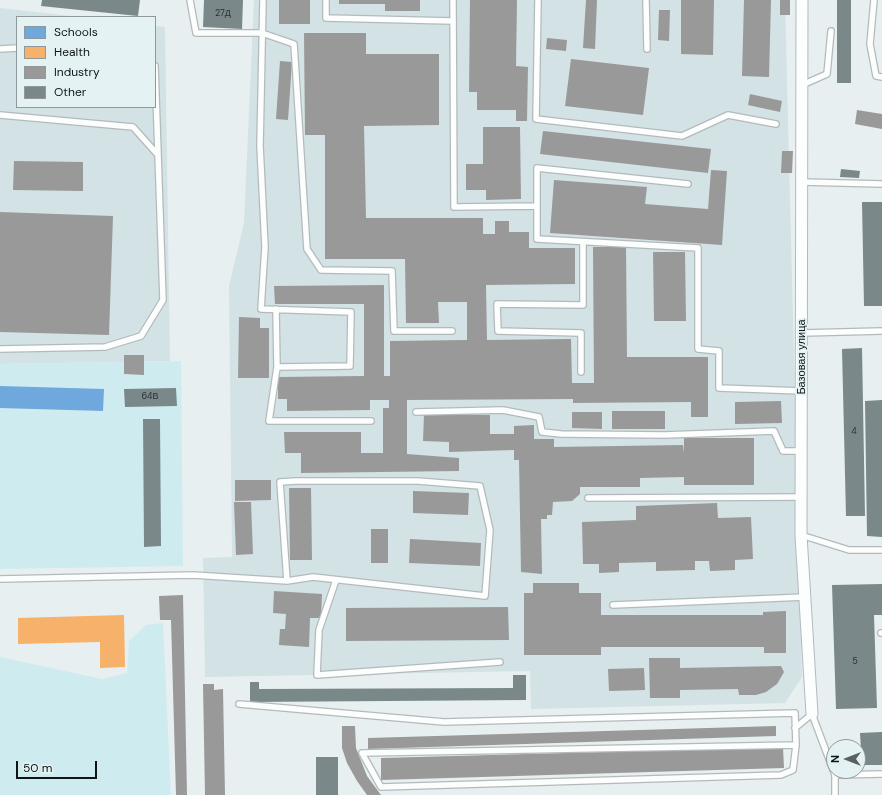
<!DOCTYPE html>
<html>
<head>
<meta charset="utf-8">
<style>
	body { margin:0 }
	#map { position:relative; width:882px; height:795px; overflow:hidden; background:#e8eff0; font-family:"DM Sans",sans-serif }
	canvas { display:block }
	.legend { position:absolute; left:16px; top:16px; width:140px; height:92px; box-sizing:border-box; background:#e4f2f4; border:1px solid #8f999b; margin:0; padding:5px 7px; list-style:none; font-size:12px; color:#0f1415 }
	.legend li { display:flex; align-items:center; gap:8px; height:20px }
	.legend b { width:20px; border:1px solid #8f999b }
	.north { position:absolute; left:826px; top:739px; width:40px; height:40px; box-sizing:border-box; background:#e4f2f4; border:1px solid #8f999b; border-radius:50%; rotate:270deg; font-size:11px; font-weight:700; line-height:16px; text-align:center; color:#0f1415 }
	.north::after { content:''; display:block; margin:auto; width:14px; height:18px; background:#5b6162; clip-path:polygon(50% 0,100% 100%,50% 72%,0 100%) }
	.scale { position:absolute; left:16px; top:761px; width:81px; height:18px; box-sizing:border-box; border:2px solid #0f1415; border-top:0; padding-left:5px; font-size:12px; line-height:14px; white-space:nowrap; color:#0f1415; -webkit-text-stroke:3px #e4f2f4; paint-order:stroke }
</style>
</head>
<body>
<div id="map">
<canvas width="882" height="795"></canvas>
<ul class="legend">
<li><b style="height:11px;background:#6fa8dc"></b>Schools</li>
<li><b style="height:11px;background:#f6b26b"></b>Health</li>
<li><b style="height:11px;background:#999"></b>Industry</li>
<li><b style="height:11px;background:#7a888a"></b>Other</li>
</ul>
<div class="north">N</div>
<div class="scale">50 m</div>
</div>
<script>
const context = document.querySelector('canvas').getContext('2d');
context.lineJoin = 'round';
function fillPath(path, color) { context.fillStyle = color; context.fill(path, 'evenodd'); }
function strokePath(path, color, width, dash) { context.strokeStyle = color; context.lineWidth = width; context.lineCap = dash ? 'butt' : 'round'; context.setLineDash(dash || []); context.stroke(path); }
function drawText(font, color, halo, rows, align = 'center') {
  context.font = font + ' "DM Sans",sans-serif'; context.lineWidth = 4; context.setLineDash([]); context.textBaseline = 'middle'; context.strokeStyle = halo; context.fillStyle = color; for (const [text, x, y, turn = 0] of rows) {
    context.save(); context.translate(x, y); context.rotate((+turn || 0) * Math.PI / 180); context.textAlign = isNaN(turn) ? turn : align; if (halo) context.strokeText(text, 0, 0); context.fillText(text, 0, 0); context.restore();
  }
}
fillPath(new Path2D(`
	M254,0h531l17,677 -17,26 -254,6 -1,-38 -325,6 -2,-119 29,-1 -3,-271 15,-63z
	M0,8l80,9h-63v90h138v-81l10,1 5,334 -170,3z`), '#d3e2e4');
fillPath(new Path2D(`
	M181,361l2,205 -183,3v-205z
	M163,623l8,172h-171v-138l102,22 25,-6 2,-32 17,-16z`), '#ceecf0');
fillPath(new Path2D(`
	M0,386l104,3 -1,22 -103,-3z`), '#6fa8dc');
fillPath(new Path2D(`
	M124,615l1,52 -25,1v-26l-82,2v-26z`), '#f6b26b');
fillPath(new Path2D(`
	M279,0h31v24h-31z
	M339,0h81v11h-35v-7h-46z
	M470,0h47l-1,66 12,1 -1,54h-11v-11h-39v-18h-8z
	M586,0h11l-2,49 -12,-1z
	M681,0h33l-1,55 -32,-1z
	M744,0h27l-2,77 -27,-1z
	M780,0h10v15h-10z
	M659,10h11l-1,31 -11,-1z
	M304,33h62v21h73v71l-75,1 2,92h117v16h12v-13h14v11h20v16h46v36l-89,1 1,55 84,-1 1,44h22l-1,-136h33l1,110h81v60h-17v-15l-118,1v-4l-166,1v54l52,4v13l-158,2v-20h-16l-1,-21h77v21h22v-45h6v-8h-19v10l-83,1v-12h-9v-22l86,-1v-72h-89l-1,-18 110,-1v91h6v-35l77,-1v-38h-29l1,21h-33l-1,-64h-80v-124h-20z
	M547,38l20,2 -1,11 -20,-2z
	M571,59l78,9 -6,47 -78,-9z
	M280,61l12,1 -4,58 -12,-1z
	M750,94l32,7 -2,11 -32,-7z
	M857,110l25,4v15l-27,-5z
	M483,127h37l1,72 -35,1v-10h-20v-26h17z
	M543,131l168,18 -3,24 -168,-19z
	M782,151h11l-1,22h-11z
	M14,161l69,1v29l-70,-1z
	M711,170l16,1 -5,74 -172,-12 4,-53 93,7 -2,17 63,5z
	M0,212l113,4 -4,119 -109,-3z
	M653,252h32l1,69h-32z
	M239,317l21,1v10h9v50h-31z
	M124,355h20v20l-20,-1z
	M781,401l1,22 -47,1v-22z
	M612,411h53v18h-53z
	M572,412h30v17l-30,-1z
	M424,414l66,1v19h24v-8l20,-1v14h20v8l129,-2 1,8v-15h70v47h-70v-8l-44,1v9h-60v7l-8,7 -19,1 -1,13h-5v4h-6l1,55 -21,-2 -2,-112h-5v-10l-65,2v-10l-26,-1z
	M235,480h36v20l-36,1z
	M289,488h22l1,72h-22z
	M413,491l56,2 -1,22 -55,-2z
	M234,502h17l2,52 -17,1z
	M717,503l1,15 33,-1 2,42 -18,1v10l-25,1 -1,-10h-14v9l-39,1v-9l-37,1v9l-20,1v-9h-16l-1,-42 54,-2v-14z
	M371,529h17v34h-17z
	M410,539l71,4 -1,23 -71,-3z
	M533,583h46v10h22v22h162v-3l23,-1v42h-22v-6h-163v8h-77v-62h9z
	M274,591l48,3 -1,24h-11l-1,29 -30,-2 1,-16h5l1,-15 -13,-1z
	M183,595l4,200h-11l-5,-175h-11l-1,-24z
	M508,607l1,33 -163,1v-33z
	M649,658h31v10l101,-2 3,6 -7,12 -11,8 -10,3h-17l-1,-6 -58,1v8h-30z
	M644,668l1,22 -36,1 -1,-22z
	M203,684h11v6l9,-1 2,106h-20z
	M342,726h13l1,22 11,28 14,19h-14l-10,-14 -10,-18 -5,-15z
	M776,726v10l-408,13v-11z
	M783,747l1,21 -403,12v-22z`), '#999');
fillPath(new Path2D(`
	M42,0h98l-2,16 -97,-10z
	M204,0h39l-1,29 -39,-2z
	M837,0h14v83h-14z
	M841,169l19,2 -1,7 -19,-1z
	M862,202h20v104h-18z
	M862,348l3,168h-19l-4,-167z
	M176,388l1,18 -52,1 -1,-18z
	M882,400v137l-15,-1 -2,-135z
	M143,419h17l1,127 -17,1z
	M882,584v31h-8l3,93 -41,1 -4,-124z
	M513,675h13v25l-276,2v-20h9v7l254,-1z
	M882,732v33h-20l-2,-32z
	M316,757h22v38h-22z`), '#7a888a');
const service = new Path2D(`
	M190,0l6,33h66l32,11 13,205 14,21 71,1 2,60h58
	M263,0l-3,146 5,101 -4,62 90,3 -1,54 -73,1 -1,-58
	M326,0v18l126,3
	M453,0l1,207 83,-1v33l161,9v101l21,2v37l83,3
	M538,0l-2,119 146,17 46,-21 48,9
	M646,0l1,49
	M874,0l-4,44 6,32 6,1
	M0,49l17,-1
	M802,85l25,-11 4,-43
	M0,115l133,12 25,28
	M802,182l80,2
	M537,206v-38l151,16
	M802,333l80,-2
	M0,349l105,-2 36,-11 22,-36 -8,-234
	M277,367l-8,54h102
	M581,372v-39l-83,-2 -1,-27 86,1v-63
	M416,412l87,-2 36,7 3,15 19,2 104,1 109,-4 9,20h19
	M588,498l213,-1
	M801,535l48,15h33
	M0,579l193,-4 94,6 26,-4 172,19 5,-66 -10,-44 -62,-5h-122l-16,1 7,99
	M336,580l-17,50 -2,45 183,-13
	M613,605l192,-8
	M881,633h1
	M239,704l205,18 351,-9 1,32 -434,8 19,34 400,-12 12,-5 3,-25
	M795,728l17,-14 23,61 47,-1
	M835,775v20`);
const minor = new Path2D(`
	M802,0l-1,535 11,179`);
strokePath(service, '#b4babb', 8);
strokePath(minor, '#b4babb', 13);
strokePath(service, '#fcfdfd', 5.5);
strokePath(minor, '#fcfdfd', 11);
drawText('9px', '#2a3132', null, [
	["27Д",223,14],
	["64В",150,397],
	["4",854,432],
	["5",855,662]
]);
drawText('11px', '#0f1415', '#e4f2f4', [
	["Базовая улица",802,357,-90]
]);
</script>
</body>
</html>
